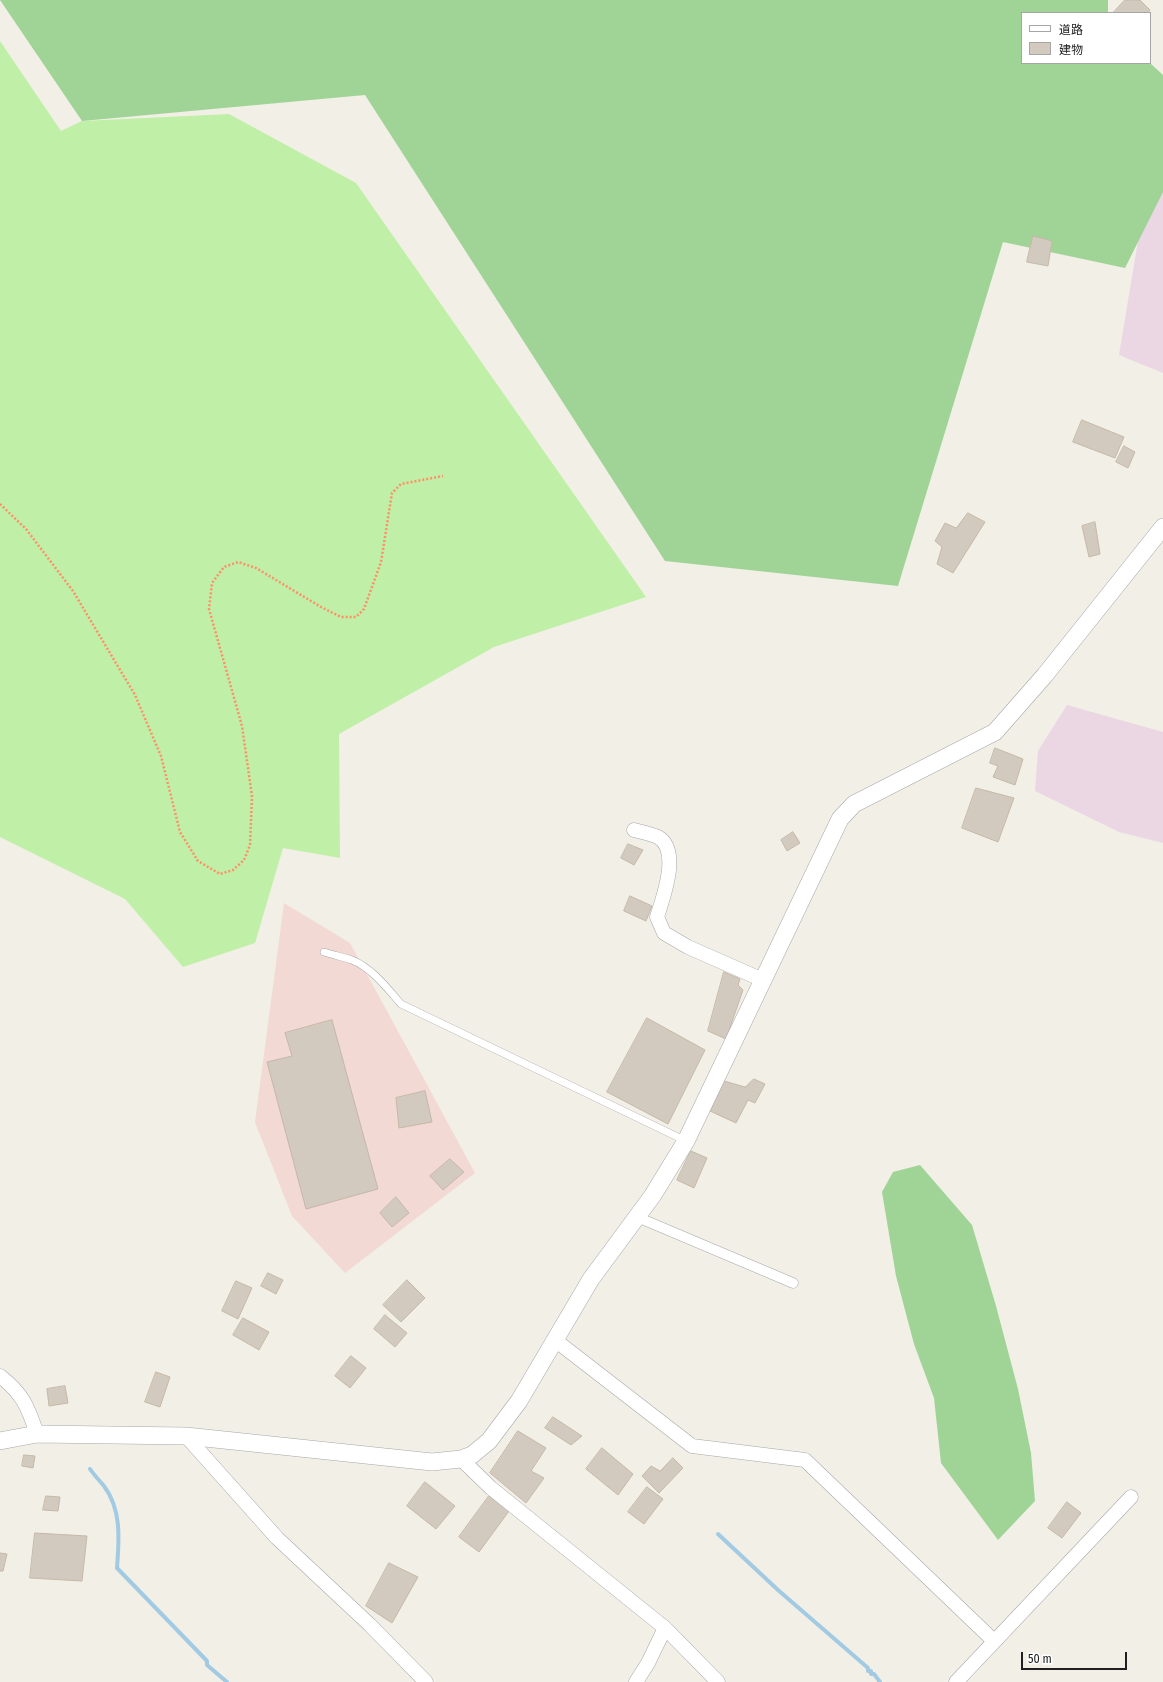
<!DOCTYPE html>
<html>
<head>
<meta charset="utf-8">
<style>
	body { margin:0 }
	#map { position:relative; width:1163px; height:1682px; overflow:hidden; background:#f1efe6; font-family:"Fira Sans Condensed","Noto Sans JP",sans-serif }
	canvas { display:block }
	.legend { position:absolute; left:1021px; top:12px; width:130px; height:52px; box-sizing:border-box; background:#fff; border:1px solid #a6a6a6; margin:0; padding:5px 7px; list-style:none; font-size:12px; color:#202020 }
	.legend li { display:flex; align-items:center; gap:8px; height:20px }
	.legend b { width:20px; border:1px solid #a6a6a6 }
	.scale { position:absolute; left:1021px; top:1652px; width:106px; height:18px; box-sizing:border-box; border:2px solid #202020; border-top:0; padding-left:5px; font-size:12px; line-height:14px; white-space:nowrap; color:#202020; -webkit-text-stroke:3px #fff; paint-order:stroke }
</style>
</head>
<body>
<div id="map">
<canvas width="1163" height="1682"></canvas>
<ul class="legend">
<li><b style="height:5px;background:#fff"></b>道路</li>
<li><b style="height:11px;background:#d2cabe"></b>建物</li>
</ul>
<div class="scale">50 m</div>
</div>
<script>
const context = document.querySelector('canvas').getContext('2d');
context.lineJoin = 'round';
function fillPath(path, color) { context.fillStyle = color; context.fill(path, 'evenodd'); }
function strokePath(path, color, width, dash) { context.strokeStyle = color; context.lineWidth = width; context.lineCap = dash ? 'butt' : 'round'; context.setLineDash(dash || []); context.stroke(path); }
fillPath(new Path2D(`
	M284,903l66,40 125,230 -130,100 -53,-57 -37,-94z`), '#f3d9d4');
fillPath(new Path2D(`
	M1163,190v183l-44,-18 22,-132z
	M1067,705l96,27v111l-44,-11 -84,-41 3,-40z`), '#ebd7e4');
fillPath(new Path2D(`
	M0,41l61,90 21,-10 147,-7 127,69 290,414 -152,50 -155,87 1,124 -57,-10 -28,95 -72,24 -58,-68 -125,-62z`), '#c0f0a7');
fillPath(new Path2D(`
	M0,0h1108v13h-86v50h128l13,12v117l-38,76 -122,-26 -105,344 -233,-25 -300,-466 -283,26z
	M920,1165l52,60 24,81 22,83 13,64 4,48 -37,39 -57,-77 -7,-65 -20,-54 -18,-68 -14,-84 11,-20z`), '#a0d497');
strokePath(new Path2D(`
	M90,1469c4,6 9,11 14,17 18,24 15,54 13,82l90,93v4l20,17
	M718,1534l60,56 90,78v3h3v3h3l6,8`), '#a2cbe3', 4);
const building = new Path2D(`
	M1125,0h15l10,10 -2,3h-33l-1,-1z
	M1033,236l19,5 -4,25 -21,-4z
	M1082,420l42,17 -9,21 -42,-16z
	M1124,446l11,6 -7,16 -12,-6z
	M968,513l17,9 -32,51 -16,-9 5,-17 -7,-6 10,-18 11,5z
	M1095,522l5,32 -11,3 -7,-31z
	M995,748l28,11 -8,26 -22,-8 5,-11 -8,-3z
	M976,788l38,10 -16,44 -36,-14z
	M793,832l7,11 -13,8 -6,-11z
	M628,844l15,6 -9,15 -13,-7z
	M630,896l22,10 -6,15 -22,-10z
	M724,972l16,7 -2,6 5,5 -17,49 -18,-8z
	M647,1018l58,32 -37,74 -61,-32z
	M332,1020l46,169 -72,20 -39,-147 25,-6 -7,-23z
	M754,1079l11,5 -10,19 -7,-3 -12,23 -26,-12 14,-30 21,6z
	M425,1091l7,31 -33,6 -3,-30z
	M691,1151l16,7 -13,30 -17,-8z
	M450,1159l14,13 -21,18 -13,-14z
	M396,1197l13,16 -17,14 -12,-14z
	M268,1273l15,7 -7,14 -15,-8z
	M407,1280l18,18 -24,24 -18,-17z
	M236,1281l16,7 -14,31 -16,-8z
	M385,1315l22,18 -12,14 -21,-18z
	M243,1318l26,14 -10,18 -26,-15z
	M351,1356l15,12 -16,20 -15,-12z
	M156,1372l14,5 -10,30 -15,-5z
	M65,1386l3,17 -19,3 -2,-17z
	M553,1417l29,19 -11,9 -26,-17z
	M518,1431l28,17 -15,23 13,7 -18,25 -36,-30z
	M602,1448l31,26 -15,21 -32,-26z
	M24,1455l11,1 -2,12 -11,-2z
	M673,1458l10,10 -24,25 -17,-17 9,-10 9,5z
	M425,1482l30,24 -19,23 -29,-23z
	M647,1487l16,12 -19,25 -16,-12z
	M46,1496l14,1 -2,14 -15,-1z
	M489,1496l20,15 -30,41 -20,-15z
	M1067,1502l14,11 -19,25 -14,-10z
	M35,1533l52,3 -5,45 -52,-3z
	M0,1553l7,1 -4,17h-3z
	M389,1563l29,14 -26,46 -26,-17z`);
fillPath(building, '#d2cabe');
strokePath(building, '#c5b8a6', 1);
const service = new Path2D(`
	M324,952c9,3 19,5 28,8 20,8 35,28 49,44l285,137`);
const pedestrian = new Path2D(`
	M637,1217l156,66`);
const minor = new Path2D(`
	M634,830c8,2 18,4 24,7 23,13 5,61 -1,80l7,16 24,14 75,33
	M555,1340l137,106 113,14 189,181
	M0,1376c23,18 28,31 37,58
	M186,1436l91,102 93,87 56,57
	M461,1459l30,29 174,140 53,54
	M636,1682l12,-19 17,-35
	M956,1682l175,-185`);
const tertiary = new Path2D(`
	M0,1441l37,-7 149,2 246,26 29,-3 11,-4 17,-14 30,-40 72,-122 62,-84 33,-54 154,-322 14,-15 141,-72 50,-57 118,-148`);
strokePath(service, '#a7a7a7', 8);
strokePath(pedestrian, '#a7a7a7', 11);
strokePath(minor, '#a7a7a7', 15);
strokePath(tertiary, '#a7a7a7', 18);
strokePath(new Path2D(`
	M0,504l26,25 47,62 62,104 26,61 19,76 18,29 22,13 13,-4 11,-10 6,-15 2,-49 -10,-70 -33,-117 3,-26 12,-16 14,-5 18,6 65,39 20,10h15l8,-8 17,-47 11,-69 9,-9 42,-8`), '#ff8e69', 2.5, [2, 2]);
strokePath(service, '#fff', 7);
strokePath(pedestrian, '#fff', 10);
strokePath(minor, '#fff', 14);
strokePath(tertiary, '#fff', 17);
</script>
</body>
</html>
